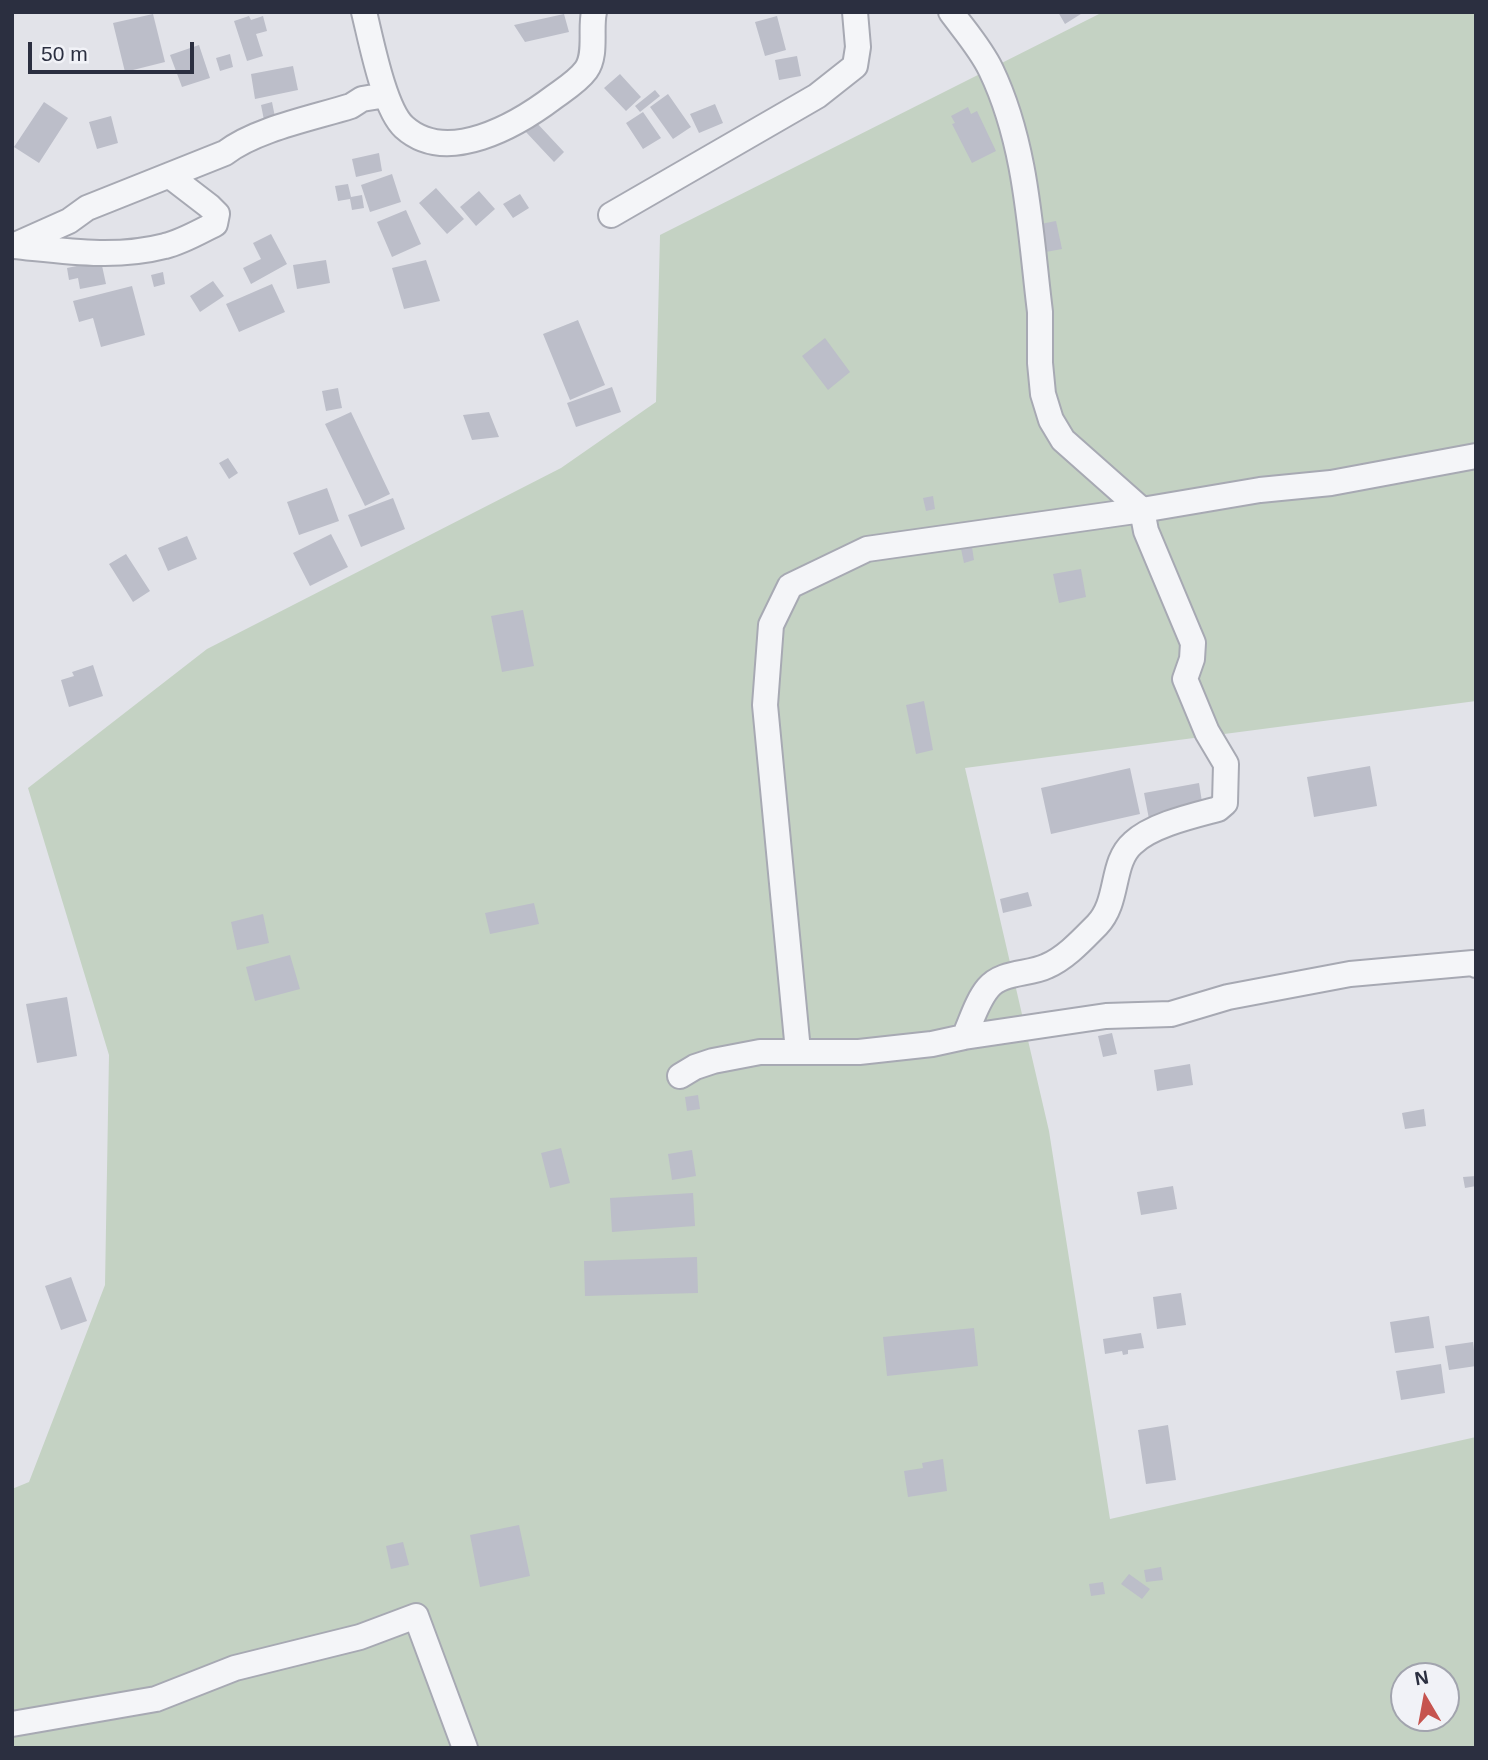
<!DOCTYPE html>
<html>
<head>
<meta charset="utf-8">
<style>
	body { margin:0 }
	#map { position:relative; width:1488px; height:1760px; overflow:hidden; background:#e2e3e9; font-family:Helvetica,sans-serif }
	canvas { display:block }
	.frame { position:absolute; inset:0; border:14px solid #2b2f40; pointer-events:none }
	.north { position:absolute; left:1390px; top:1662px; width:70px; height:70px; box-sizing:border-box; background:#f1f2f7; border:2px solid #a2a4ae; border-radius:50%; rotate:350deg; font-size:19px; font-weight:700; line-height:28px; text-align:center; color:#2b2f40 }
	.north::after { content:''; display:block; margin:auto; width:24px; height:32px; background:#c6544f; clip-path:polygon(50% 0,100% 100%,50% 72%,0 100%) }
	.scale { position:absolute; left:28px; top:42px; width:166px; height:32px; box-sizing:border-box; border:4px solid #2b2f40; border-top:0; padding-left:9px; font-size:21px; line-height:24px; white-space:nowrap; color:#2b2f40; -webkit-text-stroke:5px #f1f2f7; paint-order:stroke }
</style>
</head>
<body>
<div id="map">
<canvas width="1488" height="1760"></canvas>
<div class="frame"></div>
<div class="north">N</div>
<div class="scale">50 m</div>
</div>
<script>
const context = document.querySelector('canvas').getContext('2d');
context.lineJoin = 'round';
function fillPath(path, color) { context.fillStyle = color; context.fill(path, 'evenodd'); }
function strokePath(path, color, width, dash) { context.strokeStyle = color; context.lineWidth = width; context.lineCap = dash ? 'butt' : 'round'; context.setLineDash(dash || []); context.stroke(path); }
fillPath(new Path2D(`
	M1103,12h373v689l-511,67 84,363 61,388 366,-82v311h-1464v-259l17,-7 76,-197 4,-230 -81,-267 179,-139 354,-181 95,-66 4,-167zM1404,1676h42v42h-42z`), '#c4d2c3');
fillPath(new Path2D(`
	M1058,12h26l-19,12z
	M153,14l12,48 -40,10 -12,-49z
	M564,14l5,18 -44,10 -11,-17z
	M249,16l2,4 12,-4 4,15 -11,3 7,22 -16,5 -13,-40z
	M777,16l9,34 -21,6 -10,-34z
	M199,45l11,33 -28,9 -12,-32z
	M230,54l3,13 -13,4 -4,-13z
	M797,56l4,20 -22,4 -4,-20z
	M293,66l5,24 -43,9 -4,-25z
	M620,74l21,23 -15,14 -22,-23z
	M655,90l5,6 -20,16 -5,-6z
	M668,94l23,33 -18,12 -23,-32z
	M44,102l24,16 -29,45 -25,-16z
	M272,102l4,20 -11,3 -4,-20z
	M715,104l8,19 -24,10 -9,-19z
	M968,107l3,7 6,-3 19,40 -24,12 -20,-39 3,-1 -4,-7z
	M643,112l18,26 -18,11 -17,-26z
	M111,116l7,27 -21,6 -8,-27z
	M535,121l29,31 -10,10 -29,-31z
	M379,153l3,18 -26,6 -4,-18z
	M392,174l9,28 -31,10 -9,-27z
	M348,184l3,13 11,-2 2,13 -12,2 -2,-11 -12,2 -3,-15z
	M436,188l28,31 -17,15 -28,-31z
	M479,191l16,18 -19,17 -16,-19z
	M520,194l9,14 -16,10 -10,-14z
	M406,210l15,34 -29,13 -15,-35z
	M1056,221l6,28 -27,5 -5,-28z
	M271,234l16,30 -36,20 -8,-16 18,-9 -8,-16z
	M326,260l4,23 -33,6 -4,-24z
	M426,260l14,41 -36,8 -12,-41z
	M101,261l5,23 -26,5 -2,-11 -9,2 -2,-12z
	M163,272l2,12 -11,3 -3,-12z
	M213,281l11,15 -24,16 -10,-16z
	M272,284l13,28 -46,20 -13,-28z
	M132,286l13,49 -44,12 -8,-29 -14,4 -6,-21z
	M578,320l27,65 -35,15 -27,-66z
	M825,338l25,34 -22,18 -26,-34z
	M612,387l9,25 -45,15 -9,-24z
	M338,388l4,20 -16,3 -4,-20z
	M351,412l39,82 -25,12 -40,-82z
	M489,412l10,25 -27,3 -9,-25z
	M228,458l10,15 -9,6 -10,-16z
	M327,488l12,33 -40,14 -12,-33z
	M933,496l2,13 -9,2 -3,-13z
	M393,498l12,31 -44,18 -13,-32z
	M331,534l17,33 -38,19 -17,-33z
	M187,536l10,23 -29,12 -10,-23z
	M972,547l2,13 -10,3 -3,-14z
	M126,554l24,37 -17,11 -24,-38z
	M1081,569l5,28 -27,6 -6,-29z
	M523,610l11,56 -32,6 -11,-56z
	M93,665l10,31 -34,11 -8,-27 13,-4 -2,-4z
	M924,701l9,49 -17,4 -10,-49z
	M1370,766l7,40 -63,11 -7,-40z
	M1130,768l10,46 -89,20 -10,-46z
	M1199,783l4,25 -54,11 -5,-26z
	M1028,892l4,14 -29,7 -3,-14z
	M534,903l5,21 -49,10 -5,-21z
	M263,914l6,29 -32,7 -6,-28z
	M290,955l10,34 -45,12 -9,-34z
	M67,997l10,59 -40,7 -11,-59z
	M1112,1033l5,21 -14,3 -5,-21z
	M1190,1064l3,21 -36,6 -3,-21z
	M698,1095l2,14 -13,2 -2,-14z
	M1424,1109l2,17 -21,3 -3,-16z
	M561,1148l9,35 -20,5 -9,-35z
	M692,1150l4,26 -24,4 -4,-26z
	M1476,1176v10l-11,2 -2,-11z
	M1173,1186l4,23 -36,6 -4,-23z
	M693,1193l2,33 -83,6 -2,-34z
	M697,1257l1,36 -113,3 -1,-35z
	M71,1277l16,44 -26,9 -16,-44z
	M1181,1293l5,32 -29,4 -4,-32z
	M1429,1316l5,32 -39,5 -5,-31z
	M974,1328l4,38 -91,10 -4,-39z
	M1141,1333l3,15 -16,2v4l-5,1 -1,-4 -17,3 -2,-15z
	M1473,1342l3,24 -27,4 -4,-24z
	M1441,1364l4,29 -44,7 -5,-29z
	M1168,1425l8,55 -30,4 -8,-54z
	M943,1459l4,32 -39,6 -4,-26 19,-3 -1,-5z
	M519,1525l11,51 -50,11 -10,-52z
	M403,1542l6,23 -18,4 -5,-23z
	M1161,1567l2,13 -17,2 -2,-12z
	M1129,1574l21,15 -8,10 -21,-15z
	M1103,1582l2,12 -14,2 -2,-12z`), '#bcbec9');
const street = new Path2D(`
	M364,12c7,28 20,97 40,115 43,39 113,-2 150,-30 11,-8 24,-16 32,-27 11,-15 4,-41 8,-58
	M951,12c14,19 30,37 40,58 36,75 39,161 49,242v51l3,31 8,26 12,20 79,70 4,21 47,112 -1,16 -7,20 22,53 19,32 -1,39 -7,6c-26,7 -66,16 -85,34 -23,20 -13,58 -36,82 -14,14 -31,33 -50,41 -18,9 -45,5 -59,22 -11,13 -17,34 -24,49
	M611,215l206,-119 38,-30 3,-19 -3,-35
	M13,246l56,-25 18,-13 138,-55c31,-24 88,-35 126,-47l11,-7 24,-4
	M14,246c51,5 101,13 151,0 17,-4 34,-14 50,-22l2,-10 -8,-8 -39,-30
	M798,1051l-33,-346 6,-80 19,-39 77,-37 275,-39 118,-20 71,-7 145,-27
	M680,1076l15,-9 18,-6 47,-9h99l73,-8 32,-7 142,-21 65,-2 57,-17 122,-23 123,-11 3,2
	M12,1724l144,-25 79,-31 125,-31 56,-21 49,132`);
strokePath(street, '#a7a9b3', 28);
strokePath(street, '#f4f5f8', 24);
</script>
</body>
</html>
